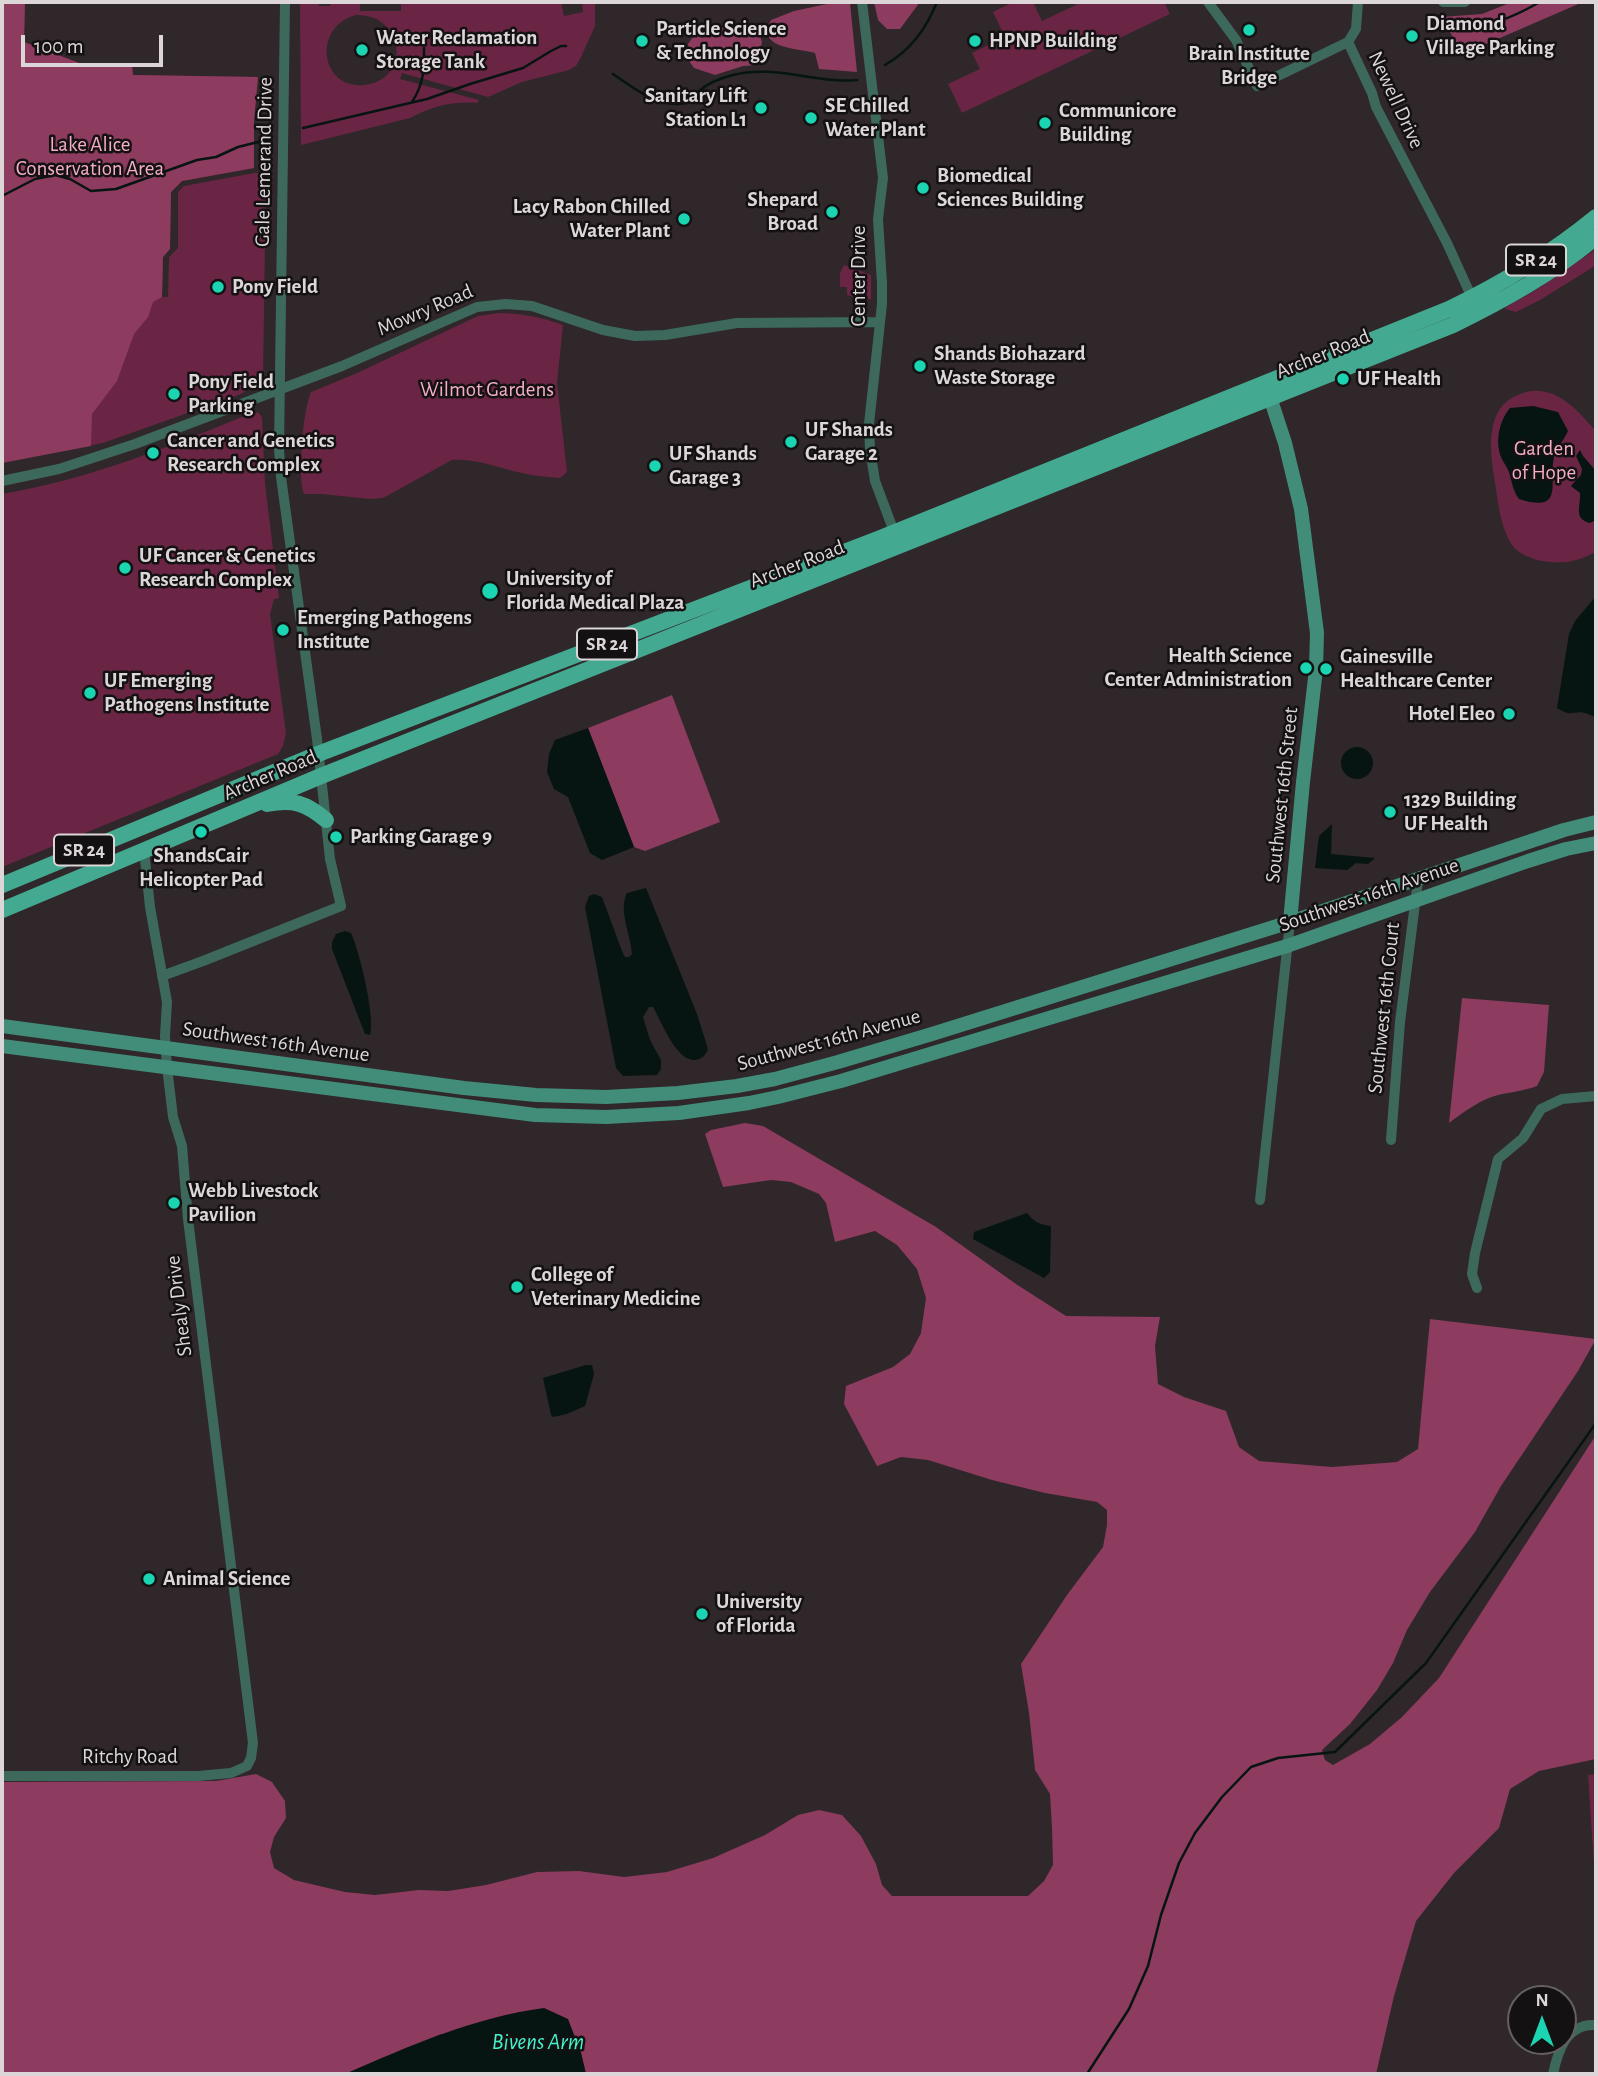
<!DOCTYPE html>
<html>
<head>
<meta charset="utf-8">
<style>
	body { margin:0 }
	#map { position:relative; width:1598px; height:2076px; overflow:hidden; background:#2f2729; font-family:"Alegreya Sans",sans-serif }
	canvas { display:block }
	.frame { position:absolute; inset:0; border:4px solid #dcd6d8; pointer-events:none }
	.north { position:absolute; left:1507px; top:1985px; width:70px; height:70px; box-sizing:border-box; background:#141112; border:2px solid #646061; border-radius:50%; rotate:0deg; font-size:19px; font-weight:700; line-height:28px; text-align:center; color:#dcd6d8 }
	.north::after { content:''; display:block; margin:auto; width:24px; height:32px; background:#1bd5b2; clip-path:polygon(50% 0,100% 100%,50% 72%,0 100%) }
	.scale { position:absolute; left:21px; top:35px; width:142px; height:32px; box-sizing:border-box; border:4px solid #dcd6d8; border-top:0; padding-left:9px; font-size:21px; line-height:24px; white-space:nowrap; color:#dcd6d8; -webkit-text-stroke:5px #141112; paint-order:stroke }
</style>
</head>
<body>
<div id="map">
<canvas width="1598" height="2076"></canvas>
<div class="frame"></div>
<div class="north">N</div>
<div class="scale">100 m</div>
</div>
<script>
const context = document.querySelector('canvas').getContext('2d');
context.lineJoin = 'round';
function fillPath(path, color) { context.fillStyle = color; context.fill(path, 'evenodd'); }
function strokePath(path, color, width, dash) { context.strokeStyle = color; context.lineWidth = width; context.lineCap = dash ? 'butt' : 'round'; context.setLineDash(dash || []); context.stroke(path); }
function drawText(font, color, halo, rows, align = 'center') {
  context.font = font + ' "Alegreya Sans",sans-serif'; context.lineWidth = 5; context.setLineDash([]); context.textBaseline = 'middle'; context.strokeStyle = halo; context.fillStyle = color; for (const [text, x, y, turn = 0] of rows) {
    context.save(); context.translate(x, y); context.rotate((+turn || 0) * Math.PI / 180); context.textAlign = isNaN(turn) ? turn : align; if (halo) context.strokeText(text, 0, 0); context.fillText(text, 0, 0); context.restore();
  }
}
fillPath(new Path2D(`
	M2,2h23l-1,40 63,24h45l1,9 125,2 -4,44v47l-72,13 -11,11 -1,57 -7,8 -1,40h6l1,-40 9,-9v-56l6,-6 70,-13h7l5,5 -3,201 -22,15 -138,49 -101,20z
	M300,2h18l1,4h11l1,-4h29v9h41v-9h160l3,14 19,-4 -1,-9 13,-1v24l-14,31 -5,9 -7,4 -47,12 -34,15 -86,-24 -2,6 79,21 -2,3c-25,-2 -46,4 -67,15l-109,27zM356,15c50,-1 55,66 8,70 -44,4 -52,-58 -8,-70z
	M1013,2h20l9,19 34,-16 -1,-3h89l6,12 -208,99 -14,-29 32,-15 -8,-16 33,-16 -12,-25z
	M1596,249v16l-6,4 -50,31 -24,12 -11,-3 1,-2 30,-17z
	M844,265l27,10v24l-6,1 -18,-5v-8h-7v-14z
	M498,313c23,0 43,4 65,12l-6,58 10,89 -7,6c-13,-1 -26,-2 -38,-5 -24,-5 -46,-15 -70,-13l-69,38 -13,1 -48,-5h-18c-7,-18 -1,-84 7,-102l44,-18 123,-58z
	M1531,391c30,-2 46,20 65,40v121c-9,4 -19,9 -30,10 -19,2 -48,-3 -57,-22 -9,-17 -11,-38 -14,-57 -3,-21 -8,-48 2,-69 6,-13 19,-20 34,-23z
	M254,412l5,1 3,5 3,66 14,114 -5,1 -4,15 16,119 -3,13 -5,8 -276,113v-373c88,-15 169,-48 252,-82z
	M1596,1774v92h-2l-6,-91z`), '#6a2544');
fillPath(new Path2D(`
	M2,2h23l-1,40 63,24h45l1,9 125,2 -4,44v47l-72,13 -11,11 -1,57 -7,8 -1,40 -9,5 -5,15 -14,17 -17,47 -25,33 -1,32 -89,17z
	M836,2h12l2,1 7,69 -38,-3 -4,-16c-17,-5 -60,-4 -44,-33l23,-9z
	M874,2h46l-20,27h-13l-9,-9z
	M1512,2h71l-120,52 -22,-37 41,-3z
	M704,27l54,1 4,14 -4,23 -15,1 -28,9 -21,-7 -5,-7 -1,-17 11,-16z
	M672,695l48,127 -75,29 -11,-4 -46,-119z
	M1462,998l87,7 -5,67 -7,14c-13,5 -26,6 -39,9 -17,4 -34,17 -49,28z
	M745,1123l18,3 173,101 80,57 50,32 94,1 -5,29 3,38 26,13 42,14 13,36 20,14 73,6 65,-5 21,-13 12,-130 166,20 -18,32 -77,115 -26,46 -45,60 -23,38 -14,33 -16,27 -27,34 -28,26 3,10 8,5 37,-21 32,-27 37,-39 157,-243v324l-57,12 -29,18 -11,39 -45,45 -38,48 -22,75 -18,78h-790l-5,-21 -140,-19 -96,40h-343v-292l214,-1 40,-7 16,8 13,19 1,17 -12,19 -4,15 4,16 20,12 51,12 30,3 44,-5 29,1 38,-6 51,-13 42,-1 45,6 43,-5 46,-14 52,-23 33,-20 21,-5 23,5 19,21 15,28 6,21 10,11h136l16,-15 9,-16 -1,-37 -2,-34 -15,-24 -6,-57 -8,-49 46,-69 36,-48 4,-22v-15l-10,-8 -52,-9 -53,-13 -64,-20 -27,-3 -24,9 -33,-62 2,-18 47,-19 17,-13 11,-21 5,-35 -9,-29 -20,-24 -22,-14 -40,11 -9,-39 -7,-9 -28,-12 -20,-2 -48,7 -18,-53 6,-4z`), '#8d3b5f');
fillPath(new Path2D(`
	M1533,406l25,6 10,19c-4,9 -11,16 -14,26 -6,25 12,57 -35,42 -6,-8 -7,-17 -10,-27 -2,-5 -6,-10 -8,-15 -6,-16 -2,-36 9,-49z
	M1580,450l3,6 13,15v49l-6,3c-17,-4 -9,-17 -10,-30l-9,-7 10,-11 1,-6 -6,-13z
	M1596,596v121c-4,-1 -7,-3 -11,-4 -13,-3 -12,5 -28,-5l12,-74 6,-13z
	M588,728l46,119 -32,13 -12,-7 -22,-56 -14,-8 -7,-17 2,-18 6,-14z
	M1341 763a16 16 0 1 1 32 0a16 16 0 1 1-32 0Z
	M1332,824l-1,30 44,4 -7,6 -12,-1 -9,7 -32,-2 4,-32z
	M646,888l51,126 11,35c-2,6 -6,10 -13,11 -18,2 -34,-39 -42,-53h-4l-6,10 7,23 11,20v9l-4,6 -34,1 -7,-8 -31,-161 4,-11 5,-2 8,3 20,54 3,6h4l3,-3c-1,-19 -14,-43 -5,-61z
	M345,931l6,2c8,17 25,85 19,102l-5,-1 -33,-85v-7l4,-8z
	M1027,1213c7,9 13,12 24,13l-1,46 -6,6 -71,-39 1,-7z
	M586,1365h6l2,9 -9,32 -18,8 -14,3 -2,-2 -8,-37z
	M544,2008l24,11 13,34 5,21h-241c64,-28 130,-57 199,-66z`), '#061511');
strokePath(new Path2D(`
	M1453,22c29,11 62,-6 87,-20
	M885,65c26,-15 41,-36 52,-63
	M613,74c19,13 40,30 64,30 11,1 14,-7 22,-13 9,-8 22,-13 34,-16 42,-11 82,9 124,5
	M412,102c12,-18 12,-33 12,-54
	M303,128l124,-29 43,-15 53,-16 28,-17 10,-5h5
	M2,196l33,-17 20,-4 15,4 21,12 25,-2 81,-29 19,-3 22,-10 24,-6
	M1087,2074l42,-65 19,-43 13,-51 18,-52 16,-30 27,-36 29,-30 27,-9 57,-6 91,-89 170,-240`), '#061511', 2.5);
strokePath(new Path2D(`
	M862,2l21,176 -5,41 4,64v21l-13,120 1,26 5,31 21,56
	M1208,2l28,38 21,46 91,-44 8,-13 2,-27
	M1443,2h22
	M1348,42l24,51 4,14 71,136 26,57
	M2,481l57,-12 76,-25 207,-78 135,-59 29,-3 26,2 71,24 32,6 30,-1 72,-12 143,-1
	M162,976l41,-15 138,-55 -11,-47 -13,-120 -36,-262 -2,-28 6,-447
	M1391,1140l9,-118 18,-142
	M1260,1200l30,-278
	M1477,1288l-5,-14 3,-21 23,-94 25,-21 18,-29 21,-10 34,-3
	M2,1776h196l33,-3 16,-7 4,-8 2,-15 -65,-524 -6,-73 -9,-29 -6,-50 -2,-31 2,-34 -17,-95 -6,-57
	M1553,2074c5,-24 14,-51 43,-49`), '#3d695d', 10);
strokePath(new Path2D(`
	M1267,388l18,55 16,66 16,124 -1,36 -13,113 -13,140
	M2,1026l462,62 72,7 70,2 72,-4 59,-7 38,-7 63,-17 94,-28 358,-112 274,-92 32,-8
	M2,1046l533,69 71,2 73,-4 70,-10 29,-6 63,-16 446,-135 241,-85 38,-12 30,-6`), '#428d7a', 14);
strokePath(new Path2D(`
	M267,804c26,-5 39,-1 59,16
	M2,885l316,-131 560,-215 571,-230c52,-25 102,-55 147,-92
	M2,910l319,-134 1132,-451c51,-25 100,-52 143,-88`), '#44a991', 16);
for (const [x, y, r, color] of [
	[1249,30,7,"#1bd5b2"],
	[1412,36,7,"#1bd5b2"],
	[642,41,7,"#1bd5b2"],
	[975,41,7,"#1bd5b2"],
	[362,50,7,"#1bd5b2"],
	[761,108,7,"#1bd5b2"],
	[811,118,7,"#1bd5b2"],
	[1045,123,7,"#1bd5b2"],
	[923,188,7,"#1bd5b2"],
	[832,212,7,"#1bd5b2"],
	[684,219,7,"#1bd5b2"],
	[218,287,7,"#1bd5b2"],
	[920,366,7,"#1bd5b2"],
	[1343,379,7,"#1bd5b2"],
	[174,394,7,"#1bd5b2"],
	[791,442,7,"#1bd5b2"],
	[153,453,7,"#1bd5b2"],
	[655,466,7,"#1bd5b2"],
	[125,568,7,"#1bd5b2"],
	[490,591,9,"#1bd5b2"],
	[283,630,7,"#1bd5b2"],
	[1306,668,7,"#1bd5b2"],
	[1326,669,7,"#1bd5b2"],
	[90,693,7,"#1bd5b2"],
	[1509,714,7,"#1bd5b2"],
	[1390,812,7,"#1bd5b2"],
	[201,832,7,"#1bd5b2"],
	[336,837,7,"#1bd5b2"],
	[174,1203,7,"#1bd5b2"],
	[517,1287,7,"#1bd5b2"],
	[149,1579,7,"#1bd5b2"],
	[702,1614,7,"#1bd5b2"]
]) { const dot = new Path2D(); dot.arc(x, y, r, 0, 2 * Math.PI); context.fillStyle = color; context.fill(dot); strokePath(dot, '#141112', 2.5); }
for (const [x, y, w] of [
	[1536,260,60],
	[607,644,60],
	[84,850,60]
]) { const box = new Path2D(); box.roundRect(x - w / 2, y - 15.5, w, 31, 5); context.fillStyle = '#141112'; context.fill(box); strokePath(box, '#dcd6d8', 2); }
drawText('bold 19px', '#dcd6d8', null, [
	["SR 24",1536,260],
	["SR 24",607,644],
	["SR 24",84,850]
]);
drawText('bold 21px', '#dcd6d8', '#141112', [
	["Diamond",1426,24],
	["Village Parking",1426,48],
	["Particle Science",656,29],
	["& Technology",656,53],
	["Water Reclamation",376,38],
	["Storage Tank",376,62],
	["HPNP Building",989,41],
	["Brain Institute",1249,54,"center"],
	["Bridge",1249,78,"center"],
	["Sanitary Lift",747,96,"right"],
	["Station L1",747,120,"right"],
	["SE Chilled",825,106],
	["Water Plant",825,130],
	["Communicore",1059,111],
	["Building",1059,135],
	["Biomedical",937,176],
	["Sciences Building",937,200],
	["Shepard",818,200,"right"],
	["Broad",818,224,"right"],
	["Lacy Rabon Chilled",670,207,"right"],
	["Water Plant",670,231,"right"],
	["Pony Field",232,287],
	["Shands Biohazard",934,354],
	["Waste Storage",934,378],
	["UF Health",1357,379],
	["Pony Field",188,382],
	["Parking",188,406],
	["UF Shands",805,430],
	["Garage 2",805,454],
	["Cancer and Genetics",167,441],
	["Research Complex",167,465],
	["UF Shands",669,454],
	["Garage 3",669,478],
	["UF Cancer & Genetics",139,556],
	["Research Complex",139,580],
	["University of",506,579],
	["Florida Medical Plaza",506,603],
	["Emerging Pathogens",297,618],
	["Institute",297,642],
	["Health Science",1292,656,"right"],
	["Center Administration",1292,680,"right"],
	["Gainesville",1340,657],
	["Healthcare Center",1340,681],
	["UF Emerging",104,681],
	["Pathogens Institute",104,705],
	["Hotel Eleo",1495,714,"right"],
	["1329 Building",1404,800],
	["UF Health",1404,824],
	["Parking Garage 9",350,837],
	["ShandsCair",201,856,"center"],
	["Helicopter Pad",201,880,"center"],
	["Webb Livestock",188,1191],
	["Pavilion",188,1215],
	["College of",531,1275],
	["Veterinary Medicine",531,1299],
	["Animal Science",163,1579],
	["University",716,1602],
	["of Florida",716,1626]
], 'left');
drawText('21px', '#dcd6d8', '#141112', [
	["Newell Drive",1396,100,65],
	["Gale Lemerand Drive",264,162,-89],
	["Center Drive",859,276,-90],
	["Mowry Road",425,310,-23],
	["Archer Road",1323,354,-22],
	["Archer Road",797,564,-21],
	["Archer Road",270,775,-23],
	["Southwest 16th Street",1282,795,-84],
	["Southwest 16th Avenue",1369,895,-19],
	["Southwest 16th Court",1384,1008,-84],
	["Southwest 16th Avenue",829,1040,-15],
	["Southwest 16th Avenue",276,1042,8],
	["Shealy Drive",179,1306,-97],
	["Ritchy Road",130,1757]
]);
drawText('21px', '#f4adc7', '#141112', [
	["Lake Alice",90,145],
	["Conservation Area",90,169],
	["Wilmot Gardens",487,390],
	["Garden",1544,449],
	["of Hope",1544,473]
]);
drawText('italic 23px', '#43f2cc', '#141112', [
	["Bivens Arm",538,2042]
]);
</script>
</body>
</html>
